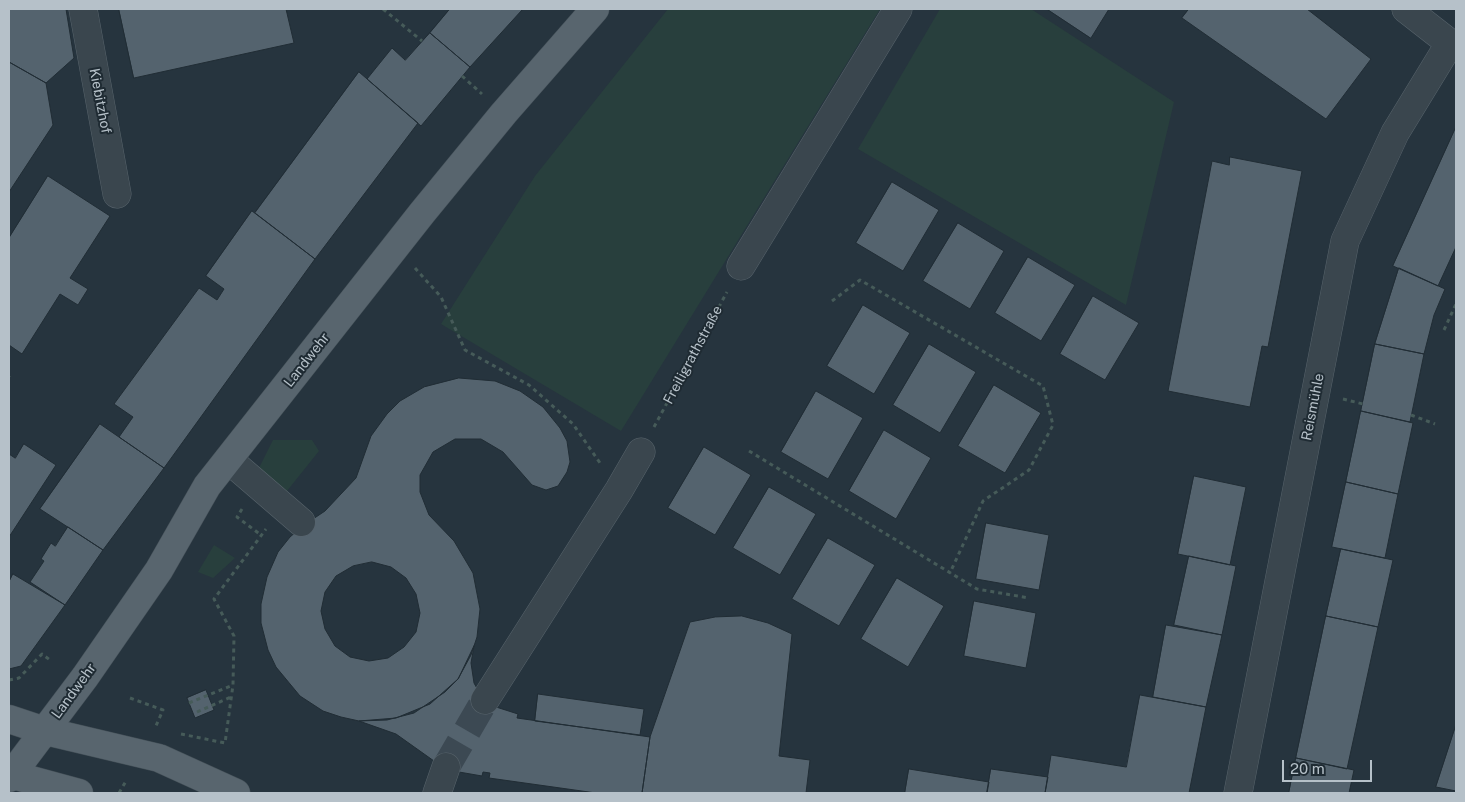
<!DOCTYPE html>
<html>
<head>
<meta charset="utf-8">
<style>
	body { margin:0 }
	#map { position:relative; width:1465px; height:802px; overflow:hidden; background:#26343e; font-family:"Public Sans",sans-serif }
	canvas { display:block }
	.frame { position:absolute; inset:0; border:10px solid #b6c1c9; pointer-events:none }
	.scale { position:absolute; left:1282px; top:760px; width:90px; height:22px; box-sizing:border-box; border:2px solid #b6c1c9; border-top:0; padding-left:6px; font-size:15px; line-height:18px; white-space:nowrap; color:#b6c1c9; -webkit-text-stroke:4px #1f2b33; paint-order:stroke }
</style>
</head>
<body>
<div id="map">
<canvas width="1465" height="802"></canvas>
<div class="frame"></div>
<div class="scale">20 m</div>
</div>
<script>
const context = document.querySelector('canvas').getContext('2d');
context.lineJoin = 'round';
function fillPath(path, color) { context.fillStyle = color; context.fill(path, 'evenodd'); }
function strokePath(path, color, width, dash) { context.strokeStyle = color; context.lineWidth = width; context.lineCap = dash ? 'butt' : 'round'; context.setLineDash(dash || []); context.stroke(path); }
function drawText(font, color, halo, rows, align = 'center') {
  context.font = font + ' "Public Sans",sans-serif'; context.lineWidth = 4; context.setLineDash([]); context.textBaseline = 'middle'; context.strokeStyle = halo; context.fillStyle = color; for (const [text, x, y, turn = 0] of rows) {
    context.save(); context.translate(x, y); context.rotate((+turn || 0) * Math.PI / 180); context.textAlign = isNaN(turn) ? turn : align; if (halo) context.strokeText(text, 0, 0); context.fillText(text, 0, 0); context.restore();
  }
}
fillPath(new Path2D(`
	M668,9h212l-259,422 -180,-107 94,-148z
	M940,9h91l143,93 -48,203 -268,-156z
	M273,440h39l7,11 -32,40 -29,-21z
	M214,545l21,13 -22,20 -15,-6z`), '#283f3d');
const building = new Path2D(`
	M9,9h57l8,49 -28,25 -37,-21z
	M119,9h167l8,34 -160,35z
	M450,9h70l2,1 -52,57 -40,-34z
	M1047,9h62l-18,29z
	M1189,9h118l64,50 -45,60 -144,-101z
	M430,33l40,34 -49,59 -54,-47 25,-31 13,12z
	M9,62l37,21 7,42 -44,67z
	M359,72l59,51 -103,136 -60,-46z
	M1456,127v120l-18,39 -45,-20z
	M1230,157l72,14 -34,176 -6,-1 -12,61 -82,-16 44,-230 17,4z
	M48,176l62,40 -40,62 18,11 -10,16 -18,-11 -38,60 -13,-9v-107z
	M892,182l47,28 -36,61 -47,-28z
	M252,211l63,48 -151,209 -45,-31 14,-20 -19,-13 85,-116 18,12 7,-11 -18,-13z
	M958,223l46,28 -34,58 -47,-28z
	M1028,257l47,28 -34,56 -46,-28z
	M1399,268l46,21 -11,26 -10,39 -49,-10z
	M1093,296l46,27 -34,57 -45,-26z
	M863,305l47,28 -36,61 -47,-28z
	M929,344l47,28 -36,61 -47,-28z
	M1375,344l49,10 -14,68 -49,-11z
	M459,378l36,3 25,10 23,16 17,21 7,13 3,21 -3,10 -9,14 -12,4 -14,-5 -29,-33 -22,-13h-26l-22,13 -13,23v17l9,23 25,26 19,32 7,36 -3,28 -6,18 -13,24 -13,13 -31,21 -27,7 -28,1 -18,-4 -18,-6 -23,-15 -24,-29 -8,-17 -7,-27v-19l6,-27 11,-25 12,-15 14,-12 21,-14 31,-33 15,-42 16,-22 13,-13 24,-14zM372,562l19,5 15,11 10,16 4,19 -4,19 -12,15 -16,11 -19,3 -19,-4 -15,-11 -10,-17 -4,-18 4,-19 11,-16 17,-10z
	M994,385l47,28 -36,60 -47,-27z
	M816,391l47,27 -35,61 -47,-27z
	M1361,411l52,12 -15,71 -52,-12z
	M100,424l64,44 -61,82 -63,-41z
	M884,430l47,28 -35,61 -47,-28z
	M24,444l32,21 -47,72v-83l6,4z
	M704,447l47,28 -36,60 -47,-27z
	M1194,476l52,11 -16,78 -52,-11z
	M1346,482l52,12 -13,64 -53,-11z
	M769,487l47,27 -36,61 -47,-27z
	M986,523l63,12 -10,55 -63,-11z
	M68,527l35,23 -38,55 -35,-23 14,-21 -3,-2 10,-16 4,3z
	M828,538l47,27 -36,61 -47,-27z
	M1341,549l52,11 -15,67 -52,-11z
	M1189,556l47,10 -14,69 -48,-10z
	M13,574l52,31 -44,61 -12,3v-87z
	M897,578l47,28 -36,61 -47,-28z
	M974,601l62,12 -10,55 -62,-12z
	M742,616l26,7 24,11 -13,122 31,4 -4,33h-164l8,-56 40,-115 25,-5z
	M1326,616l52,11 -31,142 -51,-11z
	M1166,625l56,10 -16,72 -53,-10z
	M474,646l-3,17 3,20 5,9 14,14 25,8 -1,4 133,19 -8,56h-46l-107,-15 1,-5 -7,-1 -1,4 -23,-4 -25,-11 -38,-27 -37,-13 37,-3 34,-14 28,-25z
	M206,690l8,20 -19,8 -8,-20z
	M538,694l106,15 -4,26 -105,-14z
	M1140,695l66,12 -17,86h-144l6,-38 75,12z
	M1456,725v66l-20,-4z
	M1296,758l58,12 -5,23h-60z
	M909,769l80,13 -2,11h-82z
	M991,769l57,8 -3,16h-58z`);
fillPath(building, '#54636e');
strokePath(building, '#212d35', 1);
strokePath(new Path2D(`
	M446,767l39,-67`), '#3c4953', 28, [28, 14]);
const minor = new Path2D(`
	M83,9l34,185
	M1406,9l50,39
	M741,266l157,-257
	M229,460l72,62
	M485,700l134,-210 22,-38
	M437,793l9,-26
	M1238,793l107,-552 50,-108 55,-90`);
const major = new Path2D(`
	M9,719l36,12 114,27 77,35
	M9,774l70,19
	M9,778l76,-101 74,-107 48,-84 215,-273 82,-100 91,-104`);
strokePath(minor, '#58646c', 29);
strokePath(major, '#434f57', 29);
strokePath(new Path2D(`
	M383,9l39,32
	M462,76l20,18
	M415,268l26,29 24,53 64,35 44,39 27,39
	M832,301l28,-21 183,106 10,39 -24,45 -46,31 -33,72
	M1444,330l12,-26
	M9,377v-1
	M1343,399l20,5
	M1411,415l24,9
	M654,427l73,-135
	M749,451l228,138 52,9
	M242,509l-5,8 24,18
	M9,680l10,-2 23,-24 8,6
	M130,698l33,12 -8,18
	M189,703l44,-18
	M197,712l34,-15
	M181,734l44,9 8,-58 1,-49 -20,-37 52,-70
	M119,793l7,-12`), '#465b59', 3, [4, 4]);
strokePath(minor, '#3a464e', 28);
strokePath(major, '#58656e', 28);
drawText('14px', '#b6c1c9', '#1f2b33', [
	["Kiebitzhof",100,101,79],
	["Freiligrathstraße",693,355,-62],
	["Landwehr",307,360,-52],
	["Reismühle",1313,407,-79],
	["Landwehr",74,691,-54]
]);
</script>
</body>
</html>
